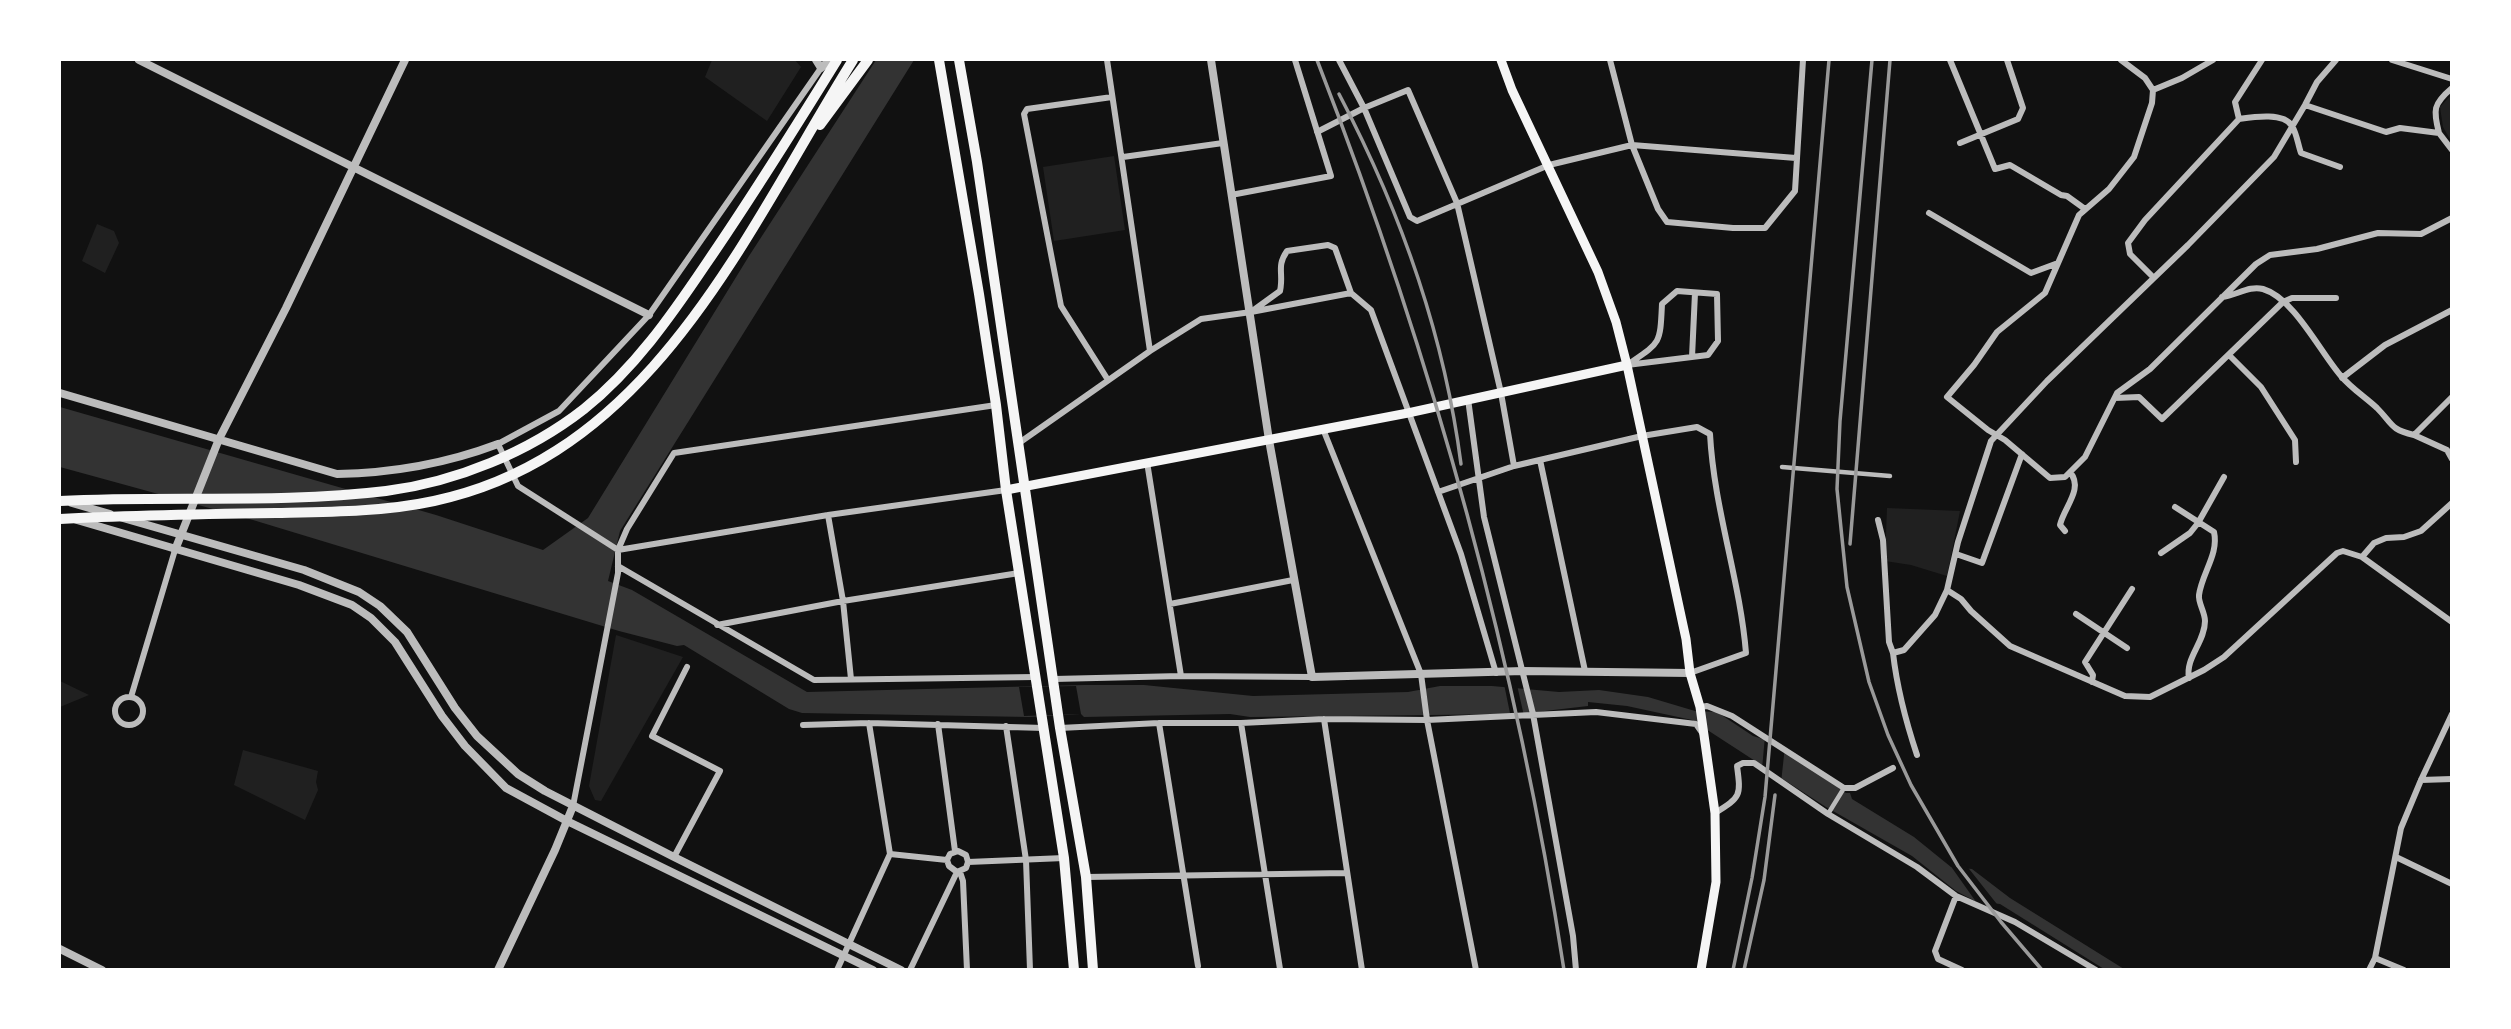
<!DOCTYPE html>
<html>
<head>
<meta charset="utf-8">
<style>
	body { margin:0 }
	#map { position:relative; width:2511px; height:1029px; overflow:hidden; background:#111; font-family:Mulish,sans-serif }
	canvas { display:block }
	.frame { position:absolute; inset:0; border:61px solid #fff; pointer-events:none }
</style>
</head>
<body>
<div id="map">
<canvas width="2511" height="1029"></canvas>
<div class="frame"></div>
</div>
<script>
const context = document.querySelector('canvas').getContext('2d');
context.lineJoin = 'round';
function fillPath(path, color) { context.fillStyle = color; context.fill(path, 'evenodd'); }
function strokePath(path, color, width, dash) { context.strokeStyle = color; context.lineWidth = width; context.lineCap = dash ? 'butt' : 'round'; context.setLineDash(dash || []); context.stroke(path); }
fillPath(new Path2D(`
	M712,60h83l6,7 -34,54 -62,-44z
	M2451,95v46l-8,-14 -3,-20z
	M1114,156l11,74 -71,11 -11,-74z
	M97,224l17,7 5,12 -14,30 -23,-12z
	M1887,508l73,3 -13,65 -36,-11 -26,-4z
	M616,635l67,22 -82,144 -6,-1 -6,-14z
	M60,681l29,14 -29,12z
	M243,750l75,21 -2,11 2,8 -13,30 -71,-35z`), '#202020');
fillPath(new Path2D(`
	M876,60h38l-294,471 -12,50 24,9 175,102 277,-7h60l109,11 155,-4 32,-6h52l67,6 40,-2 49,7 47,14 22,1 36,24 20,6 73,51h4l2,6 62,38 37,30 21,2 38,29 114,71h-20l-104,-65 -25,-3 -19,-10 -44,-35 -86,-49 -134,-87 -65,-14 -39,-4v4l-69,8 -269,3 -20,-3 -146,3 -3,-3 -52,3 -227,-4 -13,-4 -105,-64 -7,1 -58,-15 -366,-111 -193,-53v-60l376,108 107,35 45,-32 161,-262z`), '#333');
fillPath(new Path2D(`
	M1504,684l13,1 7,31 -13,2z
	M1076,686l5,28 -57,2 -5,-29z
	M1765,736l20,10 -4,37 -19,-14z
	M1945,858l8,6 13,1 34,43 -21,-2z`), '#111');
strokePath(new Path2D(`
	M1782,467l108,9
	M1828,814l16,-26`), '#bcbcbc', 4.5);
strokePath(new Path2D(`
	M1107,60l43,291
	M1339,60l25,48 46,109 7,4 132,-56 83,-20 26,64 9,13 66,6h32l30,-37 8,-131
	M1610,60l22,85 164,13
	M1950,60l45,109 15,-4 51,30 6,1 18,13
	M2121,60l24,18 8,12 -1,13 -18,54 -25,32 -30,26 -34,78 -48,39 -23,33 -27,32 41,33 17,10 45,38 15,-1 20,-20 32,-64 33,-24 106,-105 14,-9 47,-6 61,-16 43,1 31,-16
	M2392,60l60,19
	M2153,90l29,-12 31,-18
	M2305,105l81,27 14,-4 39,5c-6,-23 -6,-29 13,-45
	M2239,119l-4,-17 27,-42
	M1317,132l47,-24 44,-18 49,113 44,190 13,73
	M2439,133l13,17
	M1960,143l58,-24 5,-11 -16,-48
	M1123,157l100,-14
	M1231,195l100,-19 -36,-116
	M1929,213l102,60 27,-10
	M1328,245l7,3 16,45 -100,19 29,-21c4,-18 -4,-24 7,-40z
	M2154,278l-24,-24 -2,-11 17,-23 94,-101c14,-2 45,-7 53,7 5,8 6,19 9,27l39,14
	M1677,291l40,3 1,47 -10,14 -81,10c34,-23 33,-20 35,-61z
	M1351,293l20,17 90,244 35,119
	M2222,297c14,-1 27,-12 41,-8 31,9 57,63 78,87 10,12 24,21 36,32 16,16 12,21 37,27
	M2229,355l32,32 34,53 1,22
	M1692,357l3,-64
	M2342,378l43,-33 67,-35
	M1108,380l-47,-74 -37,-192 3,-5 85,-12
	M2452,397l-38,38 33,15 5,9
	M2115,398l24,-1 23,22 121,-117 9,-4h44
	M1468,399l16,118 49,197 40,222 3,34
	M1323,429l98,245 6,46 49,250
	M1019,443l131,-92 51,-32 50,-7
	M1540,460l45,211
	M1147,462l34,214
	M1438,492l76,-26 128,-30 55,-9 13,7c4,75 30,146 36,219l-56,20
	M2175,507l39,25c5,22 -12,41 -15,63 -1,8 6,17 6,26 0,21 -20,37 -16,57
	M828,515l15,86 8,78
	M1878,520l5,20 6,102 4,11
	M2065,531l-5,-6c4,-18 24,-36 10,-53
	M618,550l-100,-64 -20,-42 61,-33 90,-96 172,-247
	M618,550l210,-35 178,-25
	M2161,553l29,-20 8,-10 26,-46
	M1956,554l26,9 40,-109
	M2362,557l12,-14 12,-5 18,-1 17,-6 31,-28
	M618,566l196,114 221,-3
	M1947,590l14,9 10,12 39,35 115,50 25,1 54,-27 20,-13 113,-104 6,-2 19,6 90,65
	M1170,604l123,-24
	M2076,614l51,34
	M717,625l126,-24 176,-28
	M1054,679l127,-3 131,1
	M2092,682l1,-7 -8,-13 47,-73
	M131,697l44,-147
	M115 711a14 14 0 1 1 28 0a14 14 0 1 1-28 0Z
	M1700,707l7,-1 25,10 112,72h11l38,-20
	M1324,719l38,251
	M1159,723l39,243
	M1241,723l39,246
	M938,724l17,127
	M803,725l66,-2 175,5
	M1006,726l20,134 4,110
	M1060,728l99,-5h82l83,-4 103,1 169,-8 100,12 7,10
	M1917,755c-11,-33 -20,-67 -24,-102l11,-3 31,-35 12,-25 11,-48 33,-101 56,-60 141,-136 86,-88 31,-52 12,-23 19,-22
	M2421,780l31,-1
	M573,806l45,-233v-23l9,-21 47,-76 322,-48
	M1715,813c26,-16 26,-17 22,-47l6,-3h11l74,51 89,53 39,29 59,26 81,48
	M890,854l57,6
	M674,857l46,-86 -68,-35 35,-69
	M2396,857l56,27
	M947,860l2,6 8,6 9,-4 2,-6
	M947,860l3,-6 8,-3 8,4 2,7
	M968,862l96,-4
	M960,872l3,9 4,89
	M1086,877l260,-4
	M1956,896l-21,55 3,8 24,11
	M2375,958l29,12
	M837,970l53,-116 -21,-131
	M910,970l47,-98
	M2369,970l6,-12 26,-130 20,-48 31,-66`), '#bcbcbc', 6);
strokePath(new Path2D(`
	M139,60l510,255
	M816,60l5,8 9,-8
	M1211,60l58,380 43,237 211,-6 167,2
	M60,393l277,81c57,-1 108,-10 161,-30
	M72,503l38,11
	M123,518l181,52 55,22 21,14 27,26 48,76 22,28 41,38 27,17 129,66 227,113
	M77,520l222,65 53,20 19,13 24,24 47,74 23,30 41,42 61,33 306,149
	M175,550l44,-111 67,-131 119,-248
	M60,949l42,21
	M498,970l57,-120 18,-44`), '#bcbcbc', 8);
strokePath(new Path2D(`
	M1501,60l11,30 86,182 18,50 11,43 59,274 4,34 10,34 15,106 1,69 -15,88
	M1006,490l402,-77 219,-48`), '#f5f5f5', 9);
strokePath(new Path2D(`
	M939,60l40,234 17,111 10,85 58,368 10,112
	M959,60l18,102 83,566 26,149 7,93`), '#f5f5f5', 10);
strokePath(new Path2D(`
	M820,125l48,-65
	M60,501c108,-6 218,3 326,-10 70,-9 143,-39 198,-82 50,-40 87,-93 122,-145 46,-67 89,-136 131,-204
	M60,519c72,-4 144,-5 216,-6 52,-1 107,-1 158,-12 220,-47 312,-270 419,-441`), '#f5f5f5', 10);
strokePath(new Path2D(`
	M1317,60c114,293 199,598 247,910
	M1872,60l-32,361 -3,68 10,98 22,95 19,53 23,50 47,81 43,56 41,48
	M1339,94c61,116 105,239 122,370
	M1850,544l40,-484
	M1733,970l19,-92 13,-81 64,-737
	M1744,970l20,-90 11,-85`), '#9a9a9a', 3.5);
</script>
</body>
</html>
